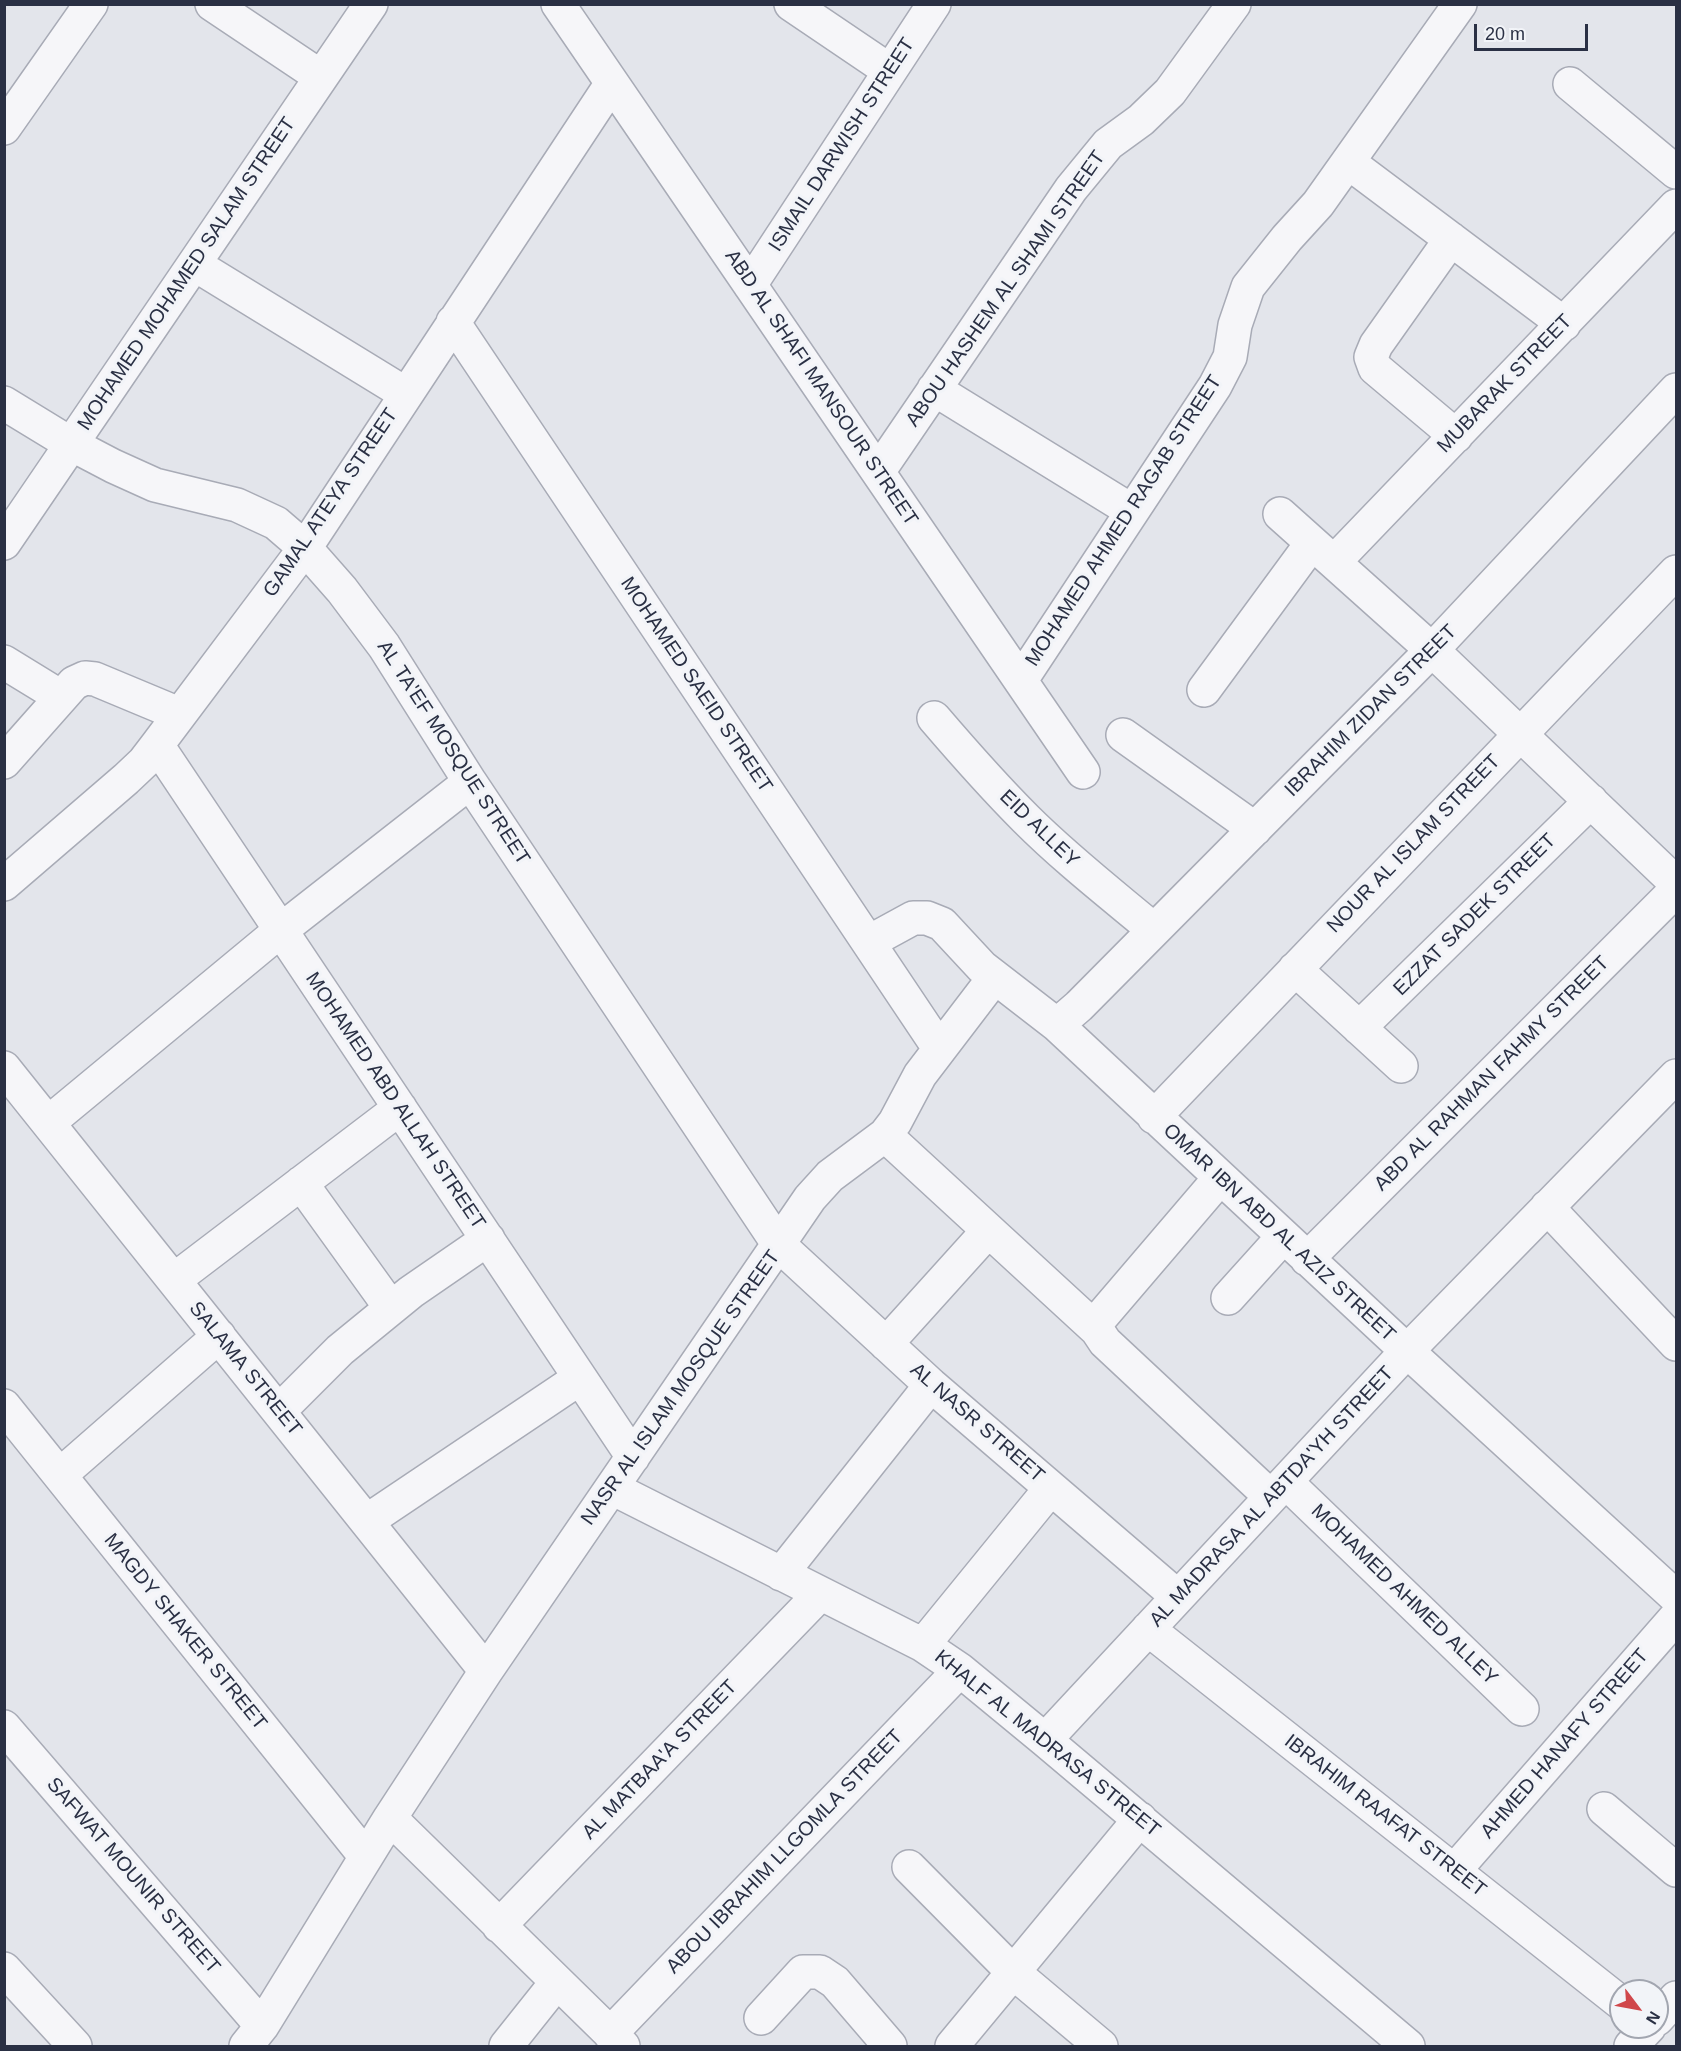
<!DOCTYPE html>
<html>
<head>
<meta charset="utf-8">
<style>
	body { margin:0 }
	#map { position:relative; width:1681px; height:2051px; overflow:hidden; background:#e3e5eb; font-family:Arial,sans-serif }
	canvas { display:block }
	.frame { position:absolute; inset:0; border:6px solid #2a3044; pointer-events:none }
	.north { position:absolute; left:1609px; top:1979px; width:60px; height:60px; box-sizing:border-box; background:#f2f4f8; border:2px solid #a2a6b0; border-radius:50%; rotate:122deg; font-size:16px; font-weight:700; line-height:24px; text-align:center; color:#2a3044 }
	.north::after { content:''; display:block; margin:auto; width:21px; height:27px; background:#d0474b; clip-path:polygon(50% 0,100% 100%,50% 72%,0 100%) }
	.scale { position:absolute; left:1474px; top:24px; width:114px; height:27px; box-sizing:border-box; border:3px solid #2a3044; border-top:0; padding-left:8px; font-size:18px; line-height:21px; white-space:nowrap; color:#2a3044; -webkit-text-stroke:4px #f2f4f8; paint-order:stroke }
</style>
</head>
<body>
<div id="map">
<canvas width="1681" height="2051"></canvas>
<div class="frame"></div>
<div class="north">N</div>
<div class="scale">20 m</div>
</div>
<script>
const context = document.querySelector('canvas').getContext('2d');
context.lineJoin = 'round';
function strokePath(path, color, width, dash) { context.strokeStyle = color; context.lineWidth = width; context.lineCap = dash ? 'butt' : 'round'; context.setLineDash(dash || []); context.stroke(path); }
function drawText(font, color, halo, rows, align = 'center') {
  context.font = font + ' Arial,sans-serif'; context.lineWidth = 6; context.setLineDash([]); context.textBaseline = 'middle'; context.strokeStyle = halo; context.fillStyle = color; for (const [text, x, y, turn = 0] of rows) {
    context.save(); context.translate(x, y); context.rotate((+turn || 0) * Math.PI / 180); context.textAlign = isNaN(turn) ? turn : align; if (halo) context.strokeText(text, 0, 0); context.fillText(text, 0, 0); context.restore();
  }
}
const street = new Path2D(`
	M212,4l109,73
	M558,4l525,768
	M791,4l99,67
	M1570,84l106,88
	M4,128l87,-124
	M1348,162l216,162
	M1451,239l-75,106 -5,12 4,11 81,68
	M194,264l212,130
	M750,285l184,-281
	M453,322l486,726
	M934,389l198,122
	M4,403l67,41 42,22 42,19 82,20 39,18 29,25 37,42 42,56 86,136 309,463 152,140 247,212
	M878,472l193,-283 37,-45 33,-24 29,-28 64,-88
	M1280,514l152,136 244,233
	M4,543l367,-539
	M1334,562l342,-356
	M4,662l57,35
	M1021,680l194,-294 15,-29 5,-32 13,-38 39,-49 31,-34 142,-200
	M1204,690l108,-147
	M934,718c30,35 60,69 92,101 40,40 85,75 128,111
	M1123,735l132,94
	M157,745l476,712
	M4,762l70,-79 11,-5 10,1 84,35
	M4,884l122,-105 18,-17 13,-17 148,-197 307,-465
	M869,942l44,-24h14l15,6 40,43 75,58 350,326 269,246
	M1295,969l106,97
	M1057,1025l22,-19 353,-356 244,-260
	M1359,1028l232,-227
	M4,1068l482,603
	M1154,1117l522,-545
	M48,1123l233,-193 189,-148
	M885,1135l212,195
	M1220,1178l-118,138 -4,6 -1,8 8,12 166,155
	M301,1183l90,125
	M1547,1207l129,137
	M1307,1259l369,-369
	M174,1280l226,-172
	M1228,1298l55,-61
	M886,1344l102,-113
	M4,1406l362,451
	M279,1411l61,-61 71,-58 77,-53
	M60,1475l159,-139
	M1286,1482l236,227
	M612,1488l311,157 37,25 85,70 363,306
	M367,1521l213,-143
	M781,1574l150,-189
	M1148,1629l473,374
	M923,1645l128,-157
	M4,1727l258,299
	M1045,1740l362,-389 269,-275
	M1604,1809l72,61
	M390,1818l233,228
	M909,1867l104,105 88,74
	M1454,1871l222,-254
	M499,1926l321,-332
	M4,1969l71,77
	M761,2018l42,-46h17l15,10 55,64
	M1657,2019l19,-21
	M610,2034l350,-364
	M246,2046l16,-20 128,-208 96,-147 324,-473 20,-22 55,-41 10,-13 25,-47 74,-97
	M506,2046l51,-64
	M952,2046l188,-227
	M1631,2046l18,-19`);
strokePath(street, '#a8abb6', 36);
strokePath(street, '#f6f6f9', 33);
drawText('20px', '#2a3044', '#f2f4f8', [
	["ISMAIL DARWISH STREET",842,145,-57],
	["MOHAMED MOHAMED SALAM STREET",187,274,-56],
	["ABOU HASHEM AL SHAMI STREET",1006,289,-55],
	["MUBARAK STREET",1505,384,-46],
	["ABD AL SHAFI MANSOUR STREET",821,388,56],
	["GAMAL ATEYA STREET",331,503,-56],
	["MOHAMED AHMED RAGAB STREET",1124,521,-57],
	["MOHAMED SAEID STREET",696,685,56],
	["IBRAHIM ZIDAN STREET",1371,711,-45],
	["AL TA'EF MOSQUE STREET",453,753,57],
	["EID ALLEY",1039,829,44],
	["NOUR AL ISLAM STREET",1414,844,-46],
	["EZZAT SADEK STREET",1475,915,-45],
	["ABD AL RAHMAN FAHMY STREET",1492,1074,-45],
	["MOHAMED ABD ALLAH STREET",395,1101,56],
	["OMAR IBN ABD AL AZIZ STREET",1279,1233,43],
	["SALAMA STREET",245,1369,51],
	["NASR AL ISLAM MOSQUE STREET",681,1388,-55],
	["AL NASR STREET",977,1423,41],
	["AL MADRASA AL ABTDA'YH STREET",1272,1497,-47],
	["MOHAMED AHMED ALLEY",1404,1595,44],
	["MAGDY SHAKER STREET",185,1632,51],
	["KHALF AL MADRASA STREET",1047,1744,39],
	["AHMED HANAFY STREET",1565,1744,-49],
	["AL MATBAA'A STREET",660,1760,-46],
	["IBRAHIM RAAFAT STREET",1385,1816,38],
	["ABOU IBRAHIM LLGOMLA STREET",785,1852,-46],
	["SAFWAT MOUNIR STREET",133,1876,49]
]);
</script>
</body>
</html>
